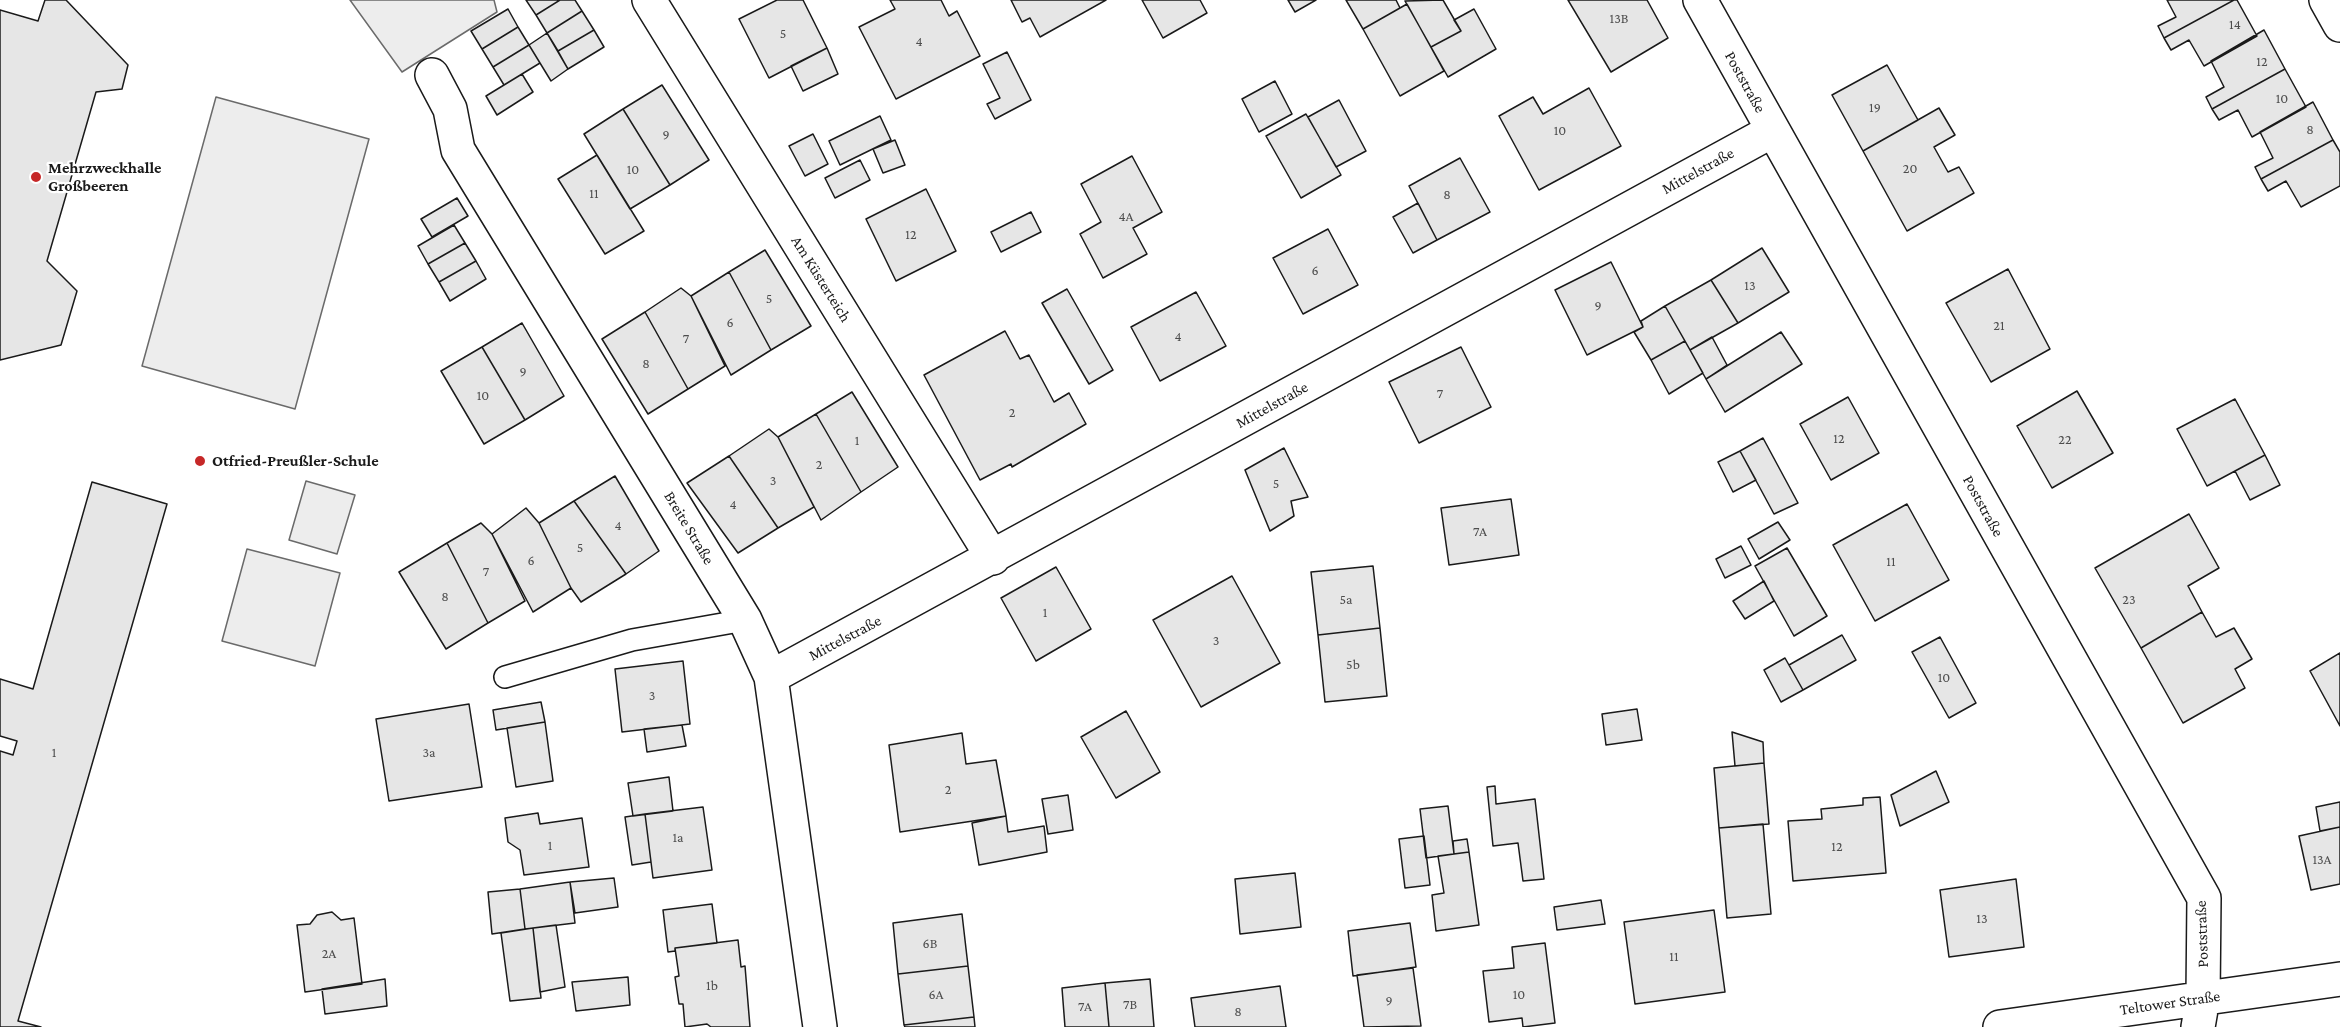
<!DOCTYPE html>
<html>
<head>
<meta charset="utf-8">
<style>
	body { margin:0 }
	canvas { display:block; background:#fff }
</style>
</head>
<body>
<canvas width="2340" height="1027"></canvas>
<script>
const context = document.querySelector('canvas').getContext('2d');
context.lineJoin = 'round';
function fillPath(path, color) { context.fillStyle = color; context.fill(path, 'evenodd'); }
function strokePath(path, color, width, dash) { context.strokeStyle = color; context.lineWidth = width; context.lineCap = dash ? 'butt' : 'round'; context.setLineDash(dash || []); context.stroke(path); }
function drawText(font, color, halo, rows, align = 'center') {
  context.font = font + ' "Crimson Pro",serif'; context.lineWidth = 4.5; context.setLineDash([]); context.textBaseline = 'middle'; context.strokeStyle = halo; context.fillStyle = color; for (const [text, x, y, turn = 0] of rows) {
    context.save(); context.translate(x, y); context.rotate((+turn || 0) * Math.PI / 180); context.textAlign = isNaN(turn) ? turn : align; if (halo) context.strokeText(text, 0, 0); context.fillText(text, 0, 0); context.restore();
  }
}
const green = new Path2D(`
	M350,0h144l3,12 -95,60z
	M216,97l153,42 -74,270 -153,-43z
	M306,481l49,14 -18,59 -48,-14z
	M247,549l93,24 -25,93 -93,-25z`);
fillPath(green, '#ededed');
strokePath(green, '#6a6a6a', 1.5);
const building = new Path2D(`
	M45,0h21l62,65 -6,24 -26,3 -49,169 30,30 -16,54 -61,15v-350l38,11z
	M526,0h34l-24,15z
	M560,0h15l7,11 -35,22 -11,-18z
	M777,0h26l24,48 -58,30 -30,-59z
	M890,0h51l8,16 8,-5 23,45 -84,43 -37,-72 36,-18z
	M1011,0h95l-66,37 -10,-19 -8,4z
	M1142,0h58l7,13 -44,25z
	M1288,0h28l-21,12z
	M1346,0h50l4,8 -37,21z
	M1443,0l18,31 -30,16 -26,-46z
	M1568,0h79l21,38 -57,34z
	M2167,0h67l-70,38 -6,-12 18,-9z
	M2234,0h3l20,36 -53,30 -15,-26 -18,10 -7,-12z
	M1407,4l37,67 -44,25 -37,-67z
	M508,9l10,18 -36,22 -11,-18z
	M1474,9l22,40 -48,28 -17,-30 30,-16 -7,-11z
	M582,11l12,19 -36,21 -11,-18z
	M518,27l11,18 -36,22 -11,-18z
	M594,30l10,17 -36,22 -10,-18z
	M2264,30l21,39 -73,40 -6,-12 18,-10 -13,-26z
	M547,33l21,36 -17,12 -22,-36z
	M529,45l11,18 -36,22 -11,-18z
	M827,48l11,26 -35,17 -12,-25z
	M1007,52l24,48 -36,19 -8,-15 13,-6 -17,-34z
	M1887,65l31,55 -55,31 -31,-56z
	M2285,69l21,38 -54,30 -14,-27 -19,10 -7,-11z
	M522,74l11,18 -36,23 -11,-19z
	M1275,81l17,33 -33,18 -17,-33z
	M662,85l47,75 -39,25 -47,-76z
	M1589,88l32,58 -82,44 -40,-74 34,-19 10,17z
	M1339,100l27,51 -30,16 -28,-50z
	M2313,102l20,38 -72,39 -6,-12 18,-9 -13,-26z
	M1939,108l16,27 -21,12 14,25 11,-5 15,26 -67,38 -44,-80z
	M623,109l47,76 -40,24 -46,-75z
	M1306,114l35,61 -40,23 -35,-62z
	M880,116l11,24 -51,25 -11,-24z
	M813,134l15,30 -23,12 -16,-30z
	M895,140l10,25 -22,8 -10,-24z
	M2333,140l7,12v34l-39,21 -15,-26 -18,10 -7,-12z
	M597,155l47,76 -39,23 -47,-75z
	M1132,156l30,56 -29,16 14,26 -44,24 -23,-44 21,-12 -20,-38z
	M1460,158l30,54 -53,28 -28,-54z
	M860,160l10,20 -35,18 -10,-20z
	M926,189l30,62 -60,30 -30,-62z
	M457,198l11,18 -36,21 -11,-18z
	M1418,203l19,37 -24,13 -20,-36z
	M1031,212l10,20 -40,20 -10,-20z
	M454,225l11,18 -37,21 -10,-18z
	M1328,229l30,56 -55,29 -30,-56z
	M465,243l11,18 -37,21 -11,-18z
	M1762,248l27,44 -51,31 -27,-43z
	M765,250l46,76 -40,24 -42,-78z
	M476,261l10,18 -36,22 -11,-19z
	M1611,262l32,65 -56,28 -32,-65z
	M2008,269l42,80 -59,33 -45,-79z
	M729,272l42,78 -40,25 -40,-79z
	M1711,280l27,43 -48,27 -25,-44z
	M681,288l10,8 34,70 -37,23 -43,-77z
	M1067,289l46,81 -24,14 -47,-81z
	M1196,292l30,54 -66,35 -29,-54z
	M1665,306l20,35 -34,19 -17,-28 9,-5 -2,-6z
	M645,312l43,77 -40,25 -46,-75z
	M522,323l42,73 -39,24 -43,-73z
	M1005,331l15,28 9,-4 25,47 15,-9 17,31 -74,43 -1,-3 -31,16 -56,-105z
	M1781,332l21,32 -77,48 -19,-33z
	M1712,337l15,28 -21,14 -16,-29z
	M1685,341l18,32 -34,21 -18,-34z
	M482,347l43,73 -41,24 -43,-73z
	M1461,347l30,60 -72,36 -30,-61z
	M2077,391l36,62 -61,35 -35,-62z
	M852,392l46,75 -37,25 -45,-78z
	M1848,397l31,56 -48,27 -31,-56z
	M2235,399l30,56 -58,31 -30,-57z
	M816,414l45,78 -40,28 -43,-83z
	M769,429l9,8 36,70 -36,21 -49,-72z
	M1763,438l35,65 -24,11 -34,-63z
	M1284,448l24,49 -17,4 3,15 -24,15 -25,-61z
	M1740,451l16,29 -23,12 -15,-30z
	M2265,455l15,30 -30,15 -15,-29z
	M729,456l49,72 -40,25 -51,-70z
	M615,476l44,75 -33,23 -52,-73z
	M92,482l75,22 -149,517 23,6h-41v-276l13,4 4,-14 -17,-5v-57l33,10z
	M1511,499l8,56 -70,10 -8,-57z
	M574,501l52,73 -45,28 -10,-14 -32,-65z
	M1907,504l42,76 -74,41 -42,-76z
	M526,508l13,15 32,65 -38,24 -41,-78z
	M2189,514l30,54 -31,18 14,26 -61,36 -46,-80z
	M1778,522l12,18 -31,19 -11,-20z
	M481,523l11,11 33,67 -37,22 -41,-80z
	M447,543l41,80 -42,26 -47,-77z
	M1741,546l10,19 -26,13 -9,-19z
	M1787,548l40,68 -33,20 -39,-70z
	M1373,566l7,62 -62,7 -7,-63z
	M1056,567l35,62 -55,32 -35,-63z
	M1232,576l48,87 -79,44 -48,-87z
	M1764,581l10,20 -29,18 -12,-18z
	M2202,612l14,25 18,-9 18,31 -17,10 10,19 -62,35 -42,-75z
	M1380,628l7,68 -62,6 -7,-67z
	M1842,635l14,25 -53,30 -14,-25z
	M1940,637l36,66 -27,15 -37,-66z
	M2340,653v73l-30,-55z
	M1785,658l18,32 -22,12 -17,-32z
	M683,661l7,63 -68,8 -7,-63z
	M541,702l4,20 -49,8 -3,-20z
	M469,704l13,83 -93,14 -13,-82z
	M1637,709l5,31 -36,5 -4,-31z
	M1126,711l34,61 -44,26 -35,-61z
	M545,722l8,59 -37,6 -9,-59z
	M682,725l4,21 -39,6 -3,-23z
	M1732,732l31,10 1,21 -29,3z
	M962,733l4,31 30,-4 10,56 -106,16 -11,-87z
	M1764,763l5,61 -50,4 -5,-60z
	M1936,771l13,31 -49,24 -9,-31z
	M669,777l4,34 -40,5 -5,-33z
	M1495,786l1,18 39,-5 9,80 -21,2 -5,-38 -25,3 -6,-59z
	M1068,795l5,35 -25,4 -6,-35z
	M1880,797l6,76 -93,8 -5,-60 34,-2 -1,-10 42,-4v-7z
	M2340,802v25l-20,4 -4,-24z
	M1448,806l6,48 -28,4 -6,-49z
	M703,807l9,63 -59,8 -8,-64z
	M538,813l2,11 42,-6 7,49 -65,8 -4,-25 -12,-8 -3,-24z
	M645,814l6,48 -19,3 -7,-48z
	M1006,816l2,16 36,-6 3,26 -68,13 -7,-42z
	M1763,824l8,90 -44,4 -8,-90z
	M2340,827v57l-29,6 -12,-54z
	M1424,836l6,49 -25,3 -6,-49z
	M1467,839l2,13 -15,2 -1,-13z
	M1469,852l10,73 -43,6 -4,-36 12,-2 -6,-37z
	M1295,873l6,54 -61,7 -5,-55z
	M614,878l4,29 -43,6 -5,-31z
	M2016,879l8,68 -75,10 -9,-67z
	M570,882l5,41 -50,6 -5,-40z
	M520,889l5,40 -33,5 -4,-42z
	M1601,900l4,24 -48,6 -3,-23z
	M712,904l5,39 -42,5v3l-7,1 -5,-42z
	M1714,910l11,82 -90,12 -11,-82z
	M332,912l9,8 13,-2 8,66 -57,8 -8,-67 13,-1 7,-9z
	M962,914l6,52 -70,8 -5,-51z
	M1410,923l6,44 -63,9 -5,-45z
	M556,925l9,62 -25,5 -7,-64z
	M533,928l8,70 -31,3 -9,-68z
	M738,940l3,27 4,-1 5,61h-39l-4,-3 -22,3 -2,-23h-4l-4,-27 4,-1 -4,-28z
	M1545,943l10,80 -32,4 -1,-9 -33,4 -6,-51 31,-3 -2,-21z
	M968,966l6,51 -70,8 -6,-51z
	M1413,968l8,58 -57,1 -7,-52z
	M628,977l2,28 -54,6 -4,-29z
	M385,979l2,27 -62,8 -3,-25z
	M1150,979l4,48h-45l-4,-44z
	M1105,983l4,44h-44l-3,-39z
	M1280,986l6,41h-91l-4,-29z
	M974,1017l1,10h-70l-1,-2z`);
fillPath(building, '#e6e6e6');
strokePath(building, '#1a1a1a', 1.5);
const service = new Path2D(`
	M505,677l127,-37 113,-20`);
const minor = new Path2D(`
	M649,0l344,558
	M1700,0l504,898 -1,100 -5,29
	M2326,0l14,25
	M432,75l18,34 8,41 287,470 26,57 49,350
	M771,677l1001,-546
	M2000,1027l340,-48`);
strokePath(service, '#1a1a1a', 24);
strokePath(minor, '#1a1a1a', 36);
strokePath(service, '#fff', 21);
strokePath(minor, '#fff', 33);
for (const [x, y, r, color] of [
	[36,177,6,"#c62828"],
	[200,461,6,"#c62828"]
]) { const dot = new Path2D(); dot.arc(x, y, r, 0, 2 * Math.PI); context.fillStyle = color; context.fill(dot); strokePath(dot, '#fff', 2); }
drawText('14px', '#4d4d4d', null, [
	["13B",1619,19],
	["14",2235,25],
	["5",783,34],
	["4",919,42],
	["12",2262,62],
	["10",2282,99],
	["19",1875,108],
	["8",2310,130],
	["10",1560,131],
	["9",666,135],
	["20",1910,169],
	["10",633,170],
	["11",594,194],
	["8",1447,195],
	["4A",1126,217],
	["12",911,235],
	["6",1315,271],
	["13",1750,286],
	["5",769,299],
	["9",1598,306],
	["6",730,323],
	["21",1999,326],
	["4",1178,337],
	["7",686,339],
	["8",646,364],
	["9",523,372],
	["7",1440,394],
	["10",483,396],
	["2",1012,413],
	["12",1839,439],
	["22",2065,440],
	["1",857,441],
	["2",819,465],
	["3",773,481],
	["5",1276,484],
	["4",733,505],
	["4",618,526],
	["7A",1480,532],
	["5",580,548],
	["6",531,561],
	["11",1891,562],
	["7",486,572],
	["8",445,597],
	["5a",1346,600],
	["23",2129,600],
	["1",1045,613],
	["3",1216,641],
	["5b",1353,665],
	["10",1944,678],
	["3",652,696],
	["1",54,753],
	["3a",429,753],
	["2",948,790],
	["1a",678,838],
	["1",550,846],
	["12",1837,847],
	["13A",2322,860],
	["13",1982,919],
	["6B",930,944],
	["2A",329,954],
	["11",1674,957],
	["1b",712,986],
	["6A",936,995],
	["10",1519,995],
	["9",1389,1001],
	["7B",1130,1005],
	["7A",1085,1007],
	["8",1238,1012]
]);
drawText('16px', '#1a1a1a', '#fff', [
	["Poststraße",1745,82,61],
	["Mittelstraße",1698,171,-29],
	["Am Küsterteich",821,279,58],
	["Mittelstraße",1272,405,-29],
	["Poststraße",1983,506,61],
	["Breite Straße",689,528,59],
	["Mittelstraße",845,638,-28],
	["Poststraße",2202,934,-92],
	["Teltower Straße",2170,1003,-8]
]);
drawText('bold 16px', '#1a1a1a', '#fff', [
	["Mehrzweckhalle",48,168],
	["Großbeeren",48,186],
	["Otfried-Preußler-Schule",212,461]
], 'left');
</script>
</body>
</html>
